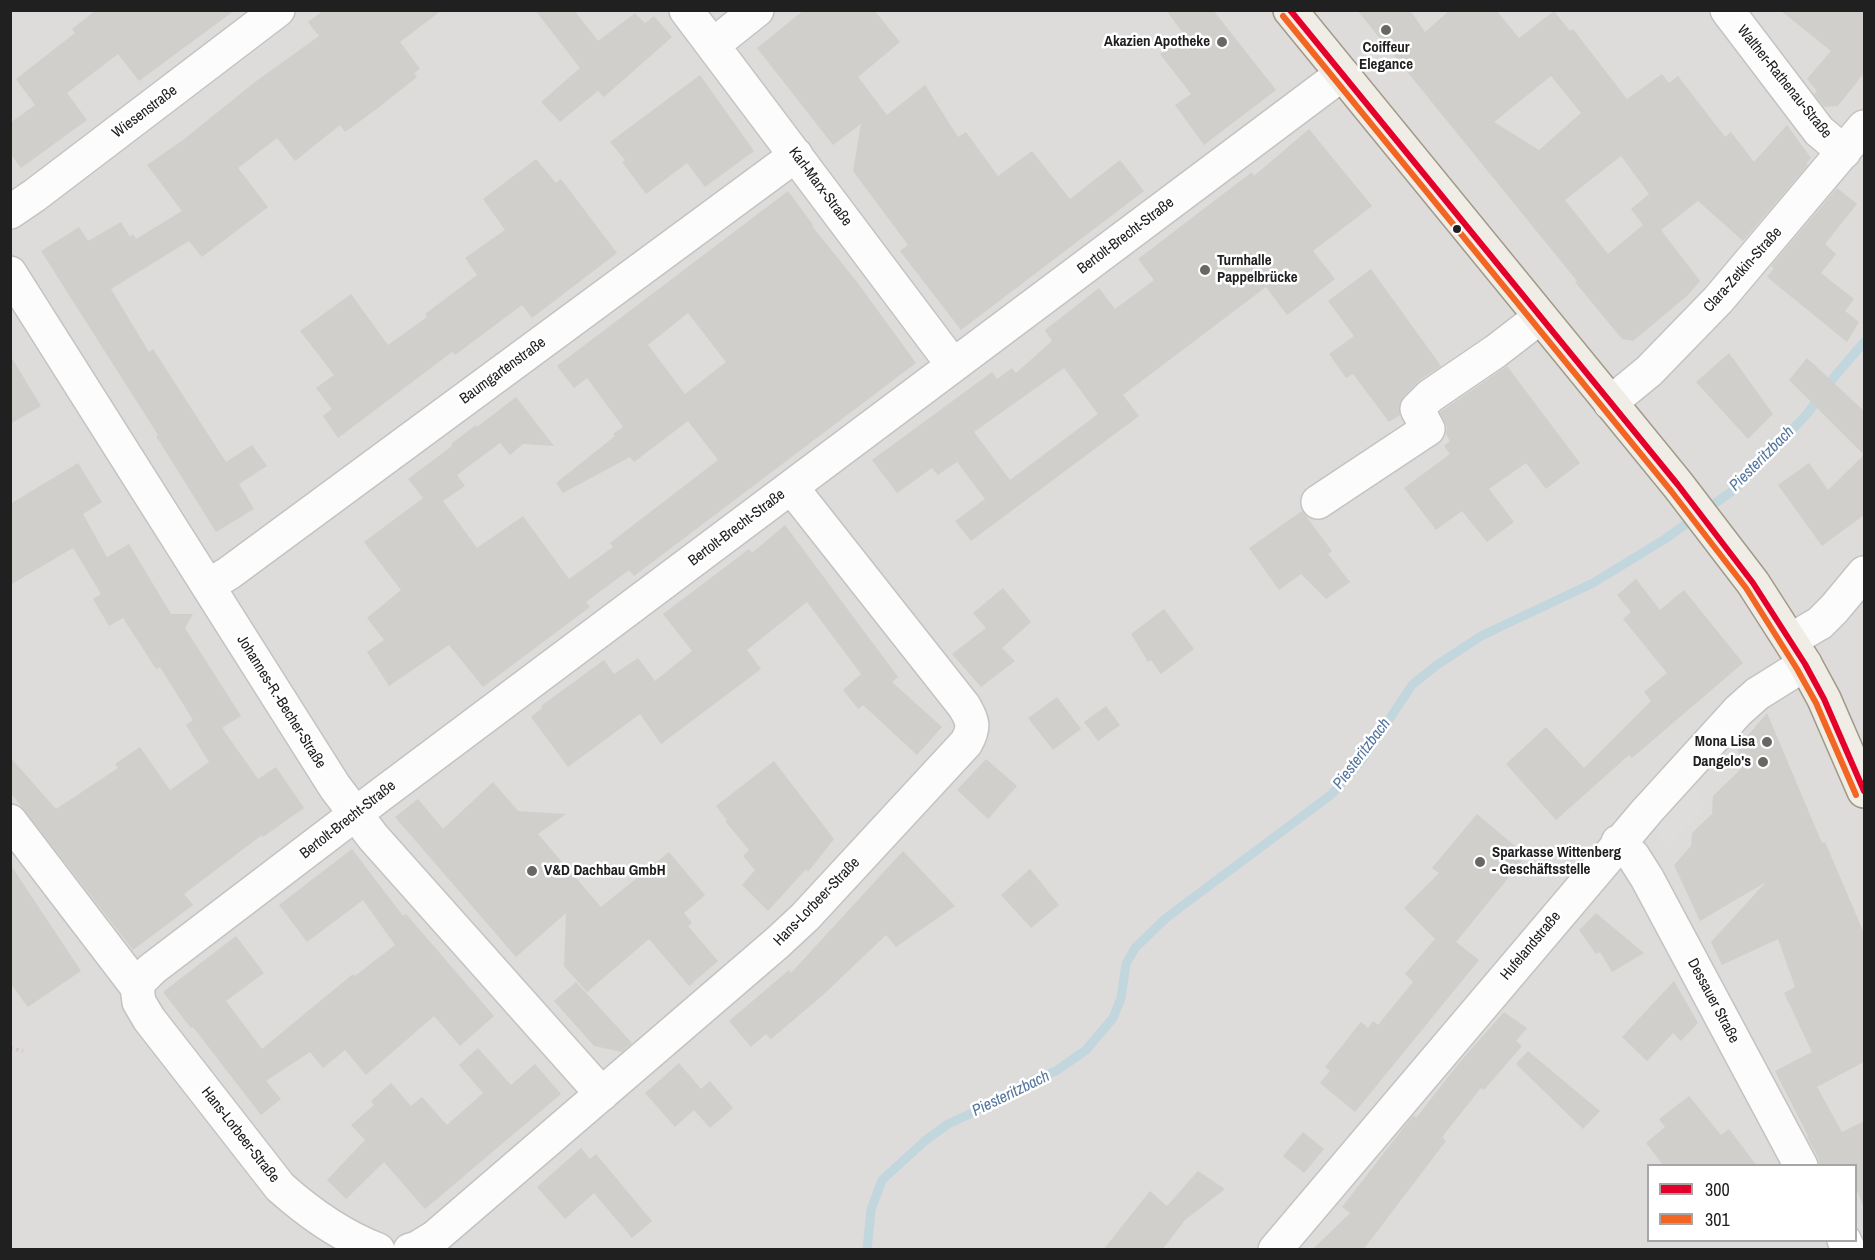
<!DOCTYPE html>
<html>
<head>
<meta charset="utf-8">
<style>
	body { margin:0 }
	#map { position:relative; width:1875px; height:1260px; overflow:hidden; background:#eeece9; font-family:"Archivo Narrow",sans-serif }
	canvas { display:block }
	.frame { position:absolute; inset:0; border:12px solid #202020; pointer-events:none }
	.legend { position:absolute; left:1647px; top:1164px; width:210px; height:78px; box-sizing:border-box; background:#fff; border:2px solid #a6a6a6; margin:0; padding:8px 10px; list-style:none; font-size:18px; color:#202020 }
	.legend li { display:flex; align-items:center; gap:12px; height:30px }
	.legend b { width:30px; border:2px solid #a6a6a6 }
</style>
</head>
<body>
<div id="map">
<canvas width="1875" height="1260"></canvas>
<div class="frame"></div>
<ul class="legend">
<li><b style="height:8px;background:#e4002b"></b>300</li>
<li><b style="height:8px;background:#f26522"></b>301</li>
</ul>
</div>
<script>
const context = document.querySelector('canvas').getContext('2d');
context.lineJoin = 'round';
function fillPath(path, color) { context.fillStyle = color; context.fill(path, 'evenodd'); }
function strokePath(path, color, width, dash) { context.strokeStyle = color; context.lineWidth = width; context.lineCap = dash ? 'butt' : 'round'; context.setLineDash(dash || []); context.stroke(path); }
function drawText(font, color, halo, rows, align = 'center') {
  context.font = font + ' "Archivo Narrow",sans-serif'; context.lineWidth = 5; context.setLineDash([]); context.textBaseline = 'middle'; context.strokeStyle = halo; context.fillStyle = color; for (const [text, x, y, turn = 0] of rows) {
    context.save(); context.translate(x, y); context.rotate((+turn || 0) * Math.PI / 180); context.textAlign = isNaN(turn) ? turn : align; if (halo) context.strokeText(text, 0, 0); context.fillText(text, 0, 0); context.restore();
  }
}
fillPath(new Path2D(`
	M10,11h1854v1238h-1853zM1648,1166h208v74h-208z`), '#dddcda');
fillPath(new Path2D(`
	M1693,779l13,28 -41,41 -15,-27z`), '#dedddc');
fillPath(new Path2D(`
	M1710,458l78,96 -66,54 -78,-95z`), '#dddcdb');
strokePath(new Path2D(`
	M867,1250l4,-40 11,-30 44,-40 22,-16 55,-25 32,-20 21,-8 30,-21 27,-32 8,-20 5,-34 9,-16 31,-30 166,-124 30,-34 50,-75 25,-20 44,-29 112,-53 72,-44 70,-50 72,-75 28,-38 29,-34`), '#c1d6dd', 9);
fillPath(new Path2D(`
	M96,10h139l-96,71 -21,-27 -51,39 20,27 -66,48 -11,-15v-30l25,-18 -19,-26 59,-46 -3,-4z
	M324,10h118l-42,32 20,27 -6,4 3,4 -39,31 -33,24 -5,-7 -45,36 -18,-23 -39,30 30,39 -66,50 -13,-16 -78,48 38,63 4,-3 73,113 26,-17 15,21 -28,18 15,25 -38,23 -60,-96 2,-1 -117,-184 38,-24 9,14 33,-19 9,15 3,-3 3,5 46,-28 -35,-46 36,-25 72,-58 64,-46 -11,-14z
	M535,10h39l24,31 37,-28 10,10 9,-7 18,21 -68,60 -6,-6 -38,31 -19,-20 39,-34z
	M804,10h70l26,32 -42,35 29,38 38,-30 33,52 8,-5 32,44 34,-25 38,48 50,-39 24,31 -183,139 -61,-79 8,-6 -55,-74 8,-47 -28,21 -76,-97z
	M1166,10h47l63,80 -72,55 -29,-40 16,-11 -31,-40 25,-18z
	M1357,10h53l15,22 25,-22h46l23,28 35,-27 16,20 3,-2 54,70 35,-25 7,9 9,-7 47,61 6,-5 23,30 33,-37 24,33 -5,6 2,1 -65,76 -45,-40 -37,29 39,51 -12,14 -55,46 -11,-2 -47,-57 2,-1zM1551,76l30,37 -42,37 -45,-28zM1621,156l28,38 -18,15 12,16 -35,29 -43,-54z
	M1780,10h84v63l-26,33 -14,1 -10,-13 3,-3 -10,-12 24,-28z
	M700,75l54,76 -49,36 -18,-24 -41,31 -24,-32 3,-2 -15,-18z
	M1309,129l63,77 -59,45 22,28 -48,36 -21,-28 -143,108 16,21 -168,125 -16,-20 30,-22 -28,-37 -19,13 -6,-7 -35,25 -25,-33 120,-88 5,7 15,-11 4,5 36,-32 -7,-11 54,-42 16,21 39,-29 -16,-21 114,-87 2,4zM1064,368l34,46 -88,66 -36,-48z
	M536,159l20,24 5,-4 56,74 -85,65 -10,-13 -67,50 -3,-3 -114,86 -15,-22 9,-7 -16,-21 18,-13 -34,-44 51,-37 37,51 39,-28 -2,-3 52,-39 -12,-17 40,-28 -22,-31z
	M1837,188l20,16 -32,40 11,10 -15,19 33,26 -9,12 14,11 -12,20 -80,-65 7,-9 -3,-2z
	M788,191l25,34 -1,1 45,56 59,81 -282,213 -5,-6 -43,32 4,5 -107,80 -34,-42 -60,41 -22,-34 17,-12 -17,-22 34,-28 -37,-48 59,-44 -15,-19 44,-33 -1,-2 25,-19 1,2 39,-30 38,49 -31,-2 -13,11 -10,-12 -43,32 8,11 -22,15 34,47 46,-32 46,63 44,-32 -3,-4 108,-83 -30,-39 -54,41 -4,-5 -67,36 -7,-10 59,-47 -2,-2 10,-7 -36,-49 -13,10 -17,-22zM688,313l38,49 -41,32 -37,-49z
	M1371,269l70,97 -22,15 -15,15 -5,10 1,9 -11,7 -36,-48 -7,4 -17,-24 25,-18 -26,-35z
	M1729,353l44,61 -25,25 -52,-57z
	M10,355l31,51 -31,18z
	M1807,358l57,53v104l-42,31 -44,-61 31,-22 19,27 36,-35 -75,-75z
	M1507,366l73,97 -34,26 -20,-26 -37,26 25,33 -27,20 -25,-31 -26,19 -32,-42 46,-34 -6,-8 6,-5 -4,-7 1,-6 -7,-16z
	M78,463l24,39 -19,12 24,43 22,-13 42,70h22l-8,14 56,88 -19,12 36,51 18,-12 28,41 -41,29 -1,-2 -78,59 9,11 -60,45 -123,-158v-35l46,52 62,-41 -3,-4 25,-17 30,43 39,-28 -23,-37 7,-5 -33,-53 -4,2 -33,-51 -14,8 -16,-27 8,-5 -28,-46 -63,37v-81z
	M1302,511l30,40 -4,3 22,28 -24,17 -25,-25 -22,16 -30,-42z
	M785,525l113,152 -6,5 50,45 -25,28 -54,-50 -5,4 -15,-19 18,-16 -54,-72 -60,48 14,19 -100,75 -21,-30 -72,53 -37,-50 12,-10 -2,-1 63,-46 10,14 24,-16 17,23 37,-30 -29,-37 86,-65 3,4z
	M1636,579l24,31 24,-20 59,73 -111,95 -3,-3 -73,65 -50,-56 40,-37 38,41 67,-67 -7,-9 23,-19 -44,-54 8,-7 -14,-17z
	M1003,588l28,34 -29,26 13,13 -34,26 -29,-33 34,-26 -13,-15z
	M1164,609l30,40 -33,25 -10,-14 -3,2 -17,-28z
	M1057,697l24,32 -28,21 -25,-32z
	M1106,706l14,19 -22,16 -14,-19z
	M1767,713l55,130 3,-1 39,91v129l-47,25 25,45 22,-11v87l-8,-19v-23h-36l-2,-9 -11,-20 1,-1 -33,-65 37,-19 -28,-59 11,-6 -17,-48 -56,26 -11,-23 55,-60 -66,39 -26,-56 17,-19 1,-13 20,-19 1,-18 29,-28 -5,-11 2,-2 -2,-7z
	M986,759l31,27 -29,33 -31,-29z
	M774,761l60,78 -26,33 -2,-3 -38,42 -26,-26 13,-15 -12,-14 6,-6 -24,-29 2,-1 -11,-14z
	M493,782l25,29 48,3 -28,20 63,73 68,-55 36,43 -21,18 8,10 -4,3 30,35 -29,25 -40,-47 -62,53 -23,-26 2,-53 -50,44 -121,-140 23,-18 25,30z
	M1477,814l45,38v9l-66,81 23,18 -124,152 -35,-29 10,-12 -5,-4 36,-45 7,6 5,-7 5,4 35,-43 -8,-8 30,-35 -31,-31 35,-35 -7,-5z
	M352,849l51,67 3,-2 88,102 -34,30 -26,-30 -68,59 -21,-25 -22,18 -13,-16 -44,29 15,18 -20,16 -68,-88 -2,1 -28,-36 73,-56 28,37 -38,28 36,48 91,-75 2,2 40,-31 -32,-45 -56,42 -28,-37z
	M903,851l52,55 -59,41 -10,-12 -63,60 -52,44 -5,-5 -15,13 -22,-26 60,-51 2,3z
	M10,864l71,107 -53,36 -18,-24z
	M1030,869l29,36 -28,23 -30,-33z
	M1596,913l48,40 -32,19 -12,-20 -4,2 -17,-24z
	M1674,981l24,42 -17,18 -8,-8 -26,28 -25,-24z
	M576,982l56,61 -10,9 -28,-6 -40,-45z
	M1504,1012l23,16 -11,13 6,5 -38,44 -3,-2 -39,49 4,4 -83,109h-51l38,-37 -8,-6 69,-89 3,-3 2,3 43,-55z
	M478,1048l33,37 24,-21 26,30 -136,115 -41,-47 -38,37 -19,-19 38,-40 -14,-15 23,-20 -3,-4 20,-18 20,23 11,-9 25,28 36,-32 -24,-28z
	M1528,1051l72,60 -17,18 -67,-65z
	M679,1063l22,26 9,-8 23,27 -23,20 -16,-18 -19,17 -30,-34z
	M1689,1096l32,39 8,-6 28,37h-93l-18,-23 19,-16 -6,-8z
	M1303,1132l21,17 -20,24 -21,-17z
	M581,1148l9,11 6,-5 56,67 -20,17 -38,-45 -29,26 -28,-32z
	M1198,1171l27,18 -40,31 -23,30h-59l47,-59 17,15z`), '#d1cfcc');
const minor = new Path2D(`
	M686,10l267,355
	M1727,10l92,121 25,21
	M713,45l44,-35
	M10,212l25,-17 243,-185
	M10,273l325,514 38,50 229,257
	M1610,403l39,-32 69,-71 146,-173
	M1318,502l110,-73 -11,-20 13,-13 66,-45 44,-34
	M208,586l21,-13 567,-418
	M1791,640l29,-17 14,-14 30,-36
	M10,821l127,166
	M1618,842l15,14 14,22 154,288
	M137,987l5,-8 10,-10 227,-173 963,-722
	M137,987l2,15 10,17 131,168c29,26 62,49 98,63
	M1844,1240l5,10
	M410,1250l7,-2 18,-11 342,-294 28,-26 161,-174c9,-16 7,-22 -2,-37l-172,-218
	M1275,1250l372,-439 91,-100 19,-17 48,-30`);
const major = new Path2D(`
	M1290,10l388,475 75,98 52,81 19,35 40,92`);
strokePath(minor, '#c4c3c1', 36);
strokePath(major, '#a29a88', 36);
strokePath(new Path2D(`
	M10,1048l13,3`), '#d6cbc9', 4, [3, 3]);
strokePath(minor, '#fcfcfc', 33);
strokePath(major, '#f0ece6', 33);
strokePath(new Path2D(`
	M1290,10l388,475 75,98 52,81 19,35 40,92`), '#e4002b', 6);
strokePath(new Path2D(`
	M1283,16l388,475 75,97 51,81 19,34 40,92`), '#f26522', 6);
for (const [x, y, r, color] of [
	[1386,30,6,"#686766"],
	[1222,42,6,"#686766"],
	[1457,229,5,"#202020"],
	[1205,270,6,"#686766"],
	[1767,742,6,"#686766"],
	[1763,762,6,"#686766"],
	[1480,862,6,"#686766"],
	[532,871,6,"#686766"]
]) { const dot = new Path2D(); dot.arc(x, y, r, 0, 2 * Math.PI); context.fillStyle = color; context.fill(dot); strokePath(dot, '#fff', 2); }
drawText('bold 15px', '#202020', '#fff', [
	["Akazien Apotheke",1210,42],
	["Coiffeur",1386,48,"center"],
	["Elegance",1386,65,"center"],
	["Turnhalle",1217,261,"left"],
	["Pappelbrücke",1217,278,"left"],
	["Mona Lisa",1755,742],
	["Dangelo's",1751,762],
	["Sparkasse Wittenberg",1492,853,"left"],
	["- Geschäftsstelle",1492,870,"left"],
	["V&D Dachbau GmbH",544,871,"left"]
], 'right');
drawText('15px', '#202020', '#fff', [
	["Walther-Rathenau-Straße",1784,82,51],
	["Wiesenstraße",145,112,-37],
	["Karl-Marx-Straße",820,187,53],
	["Bertolt-Brecht-Straße",1126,236,-37],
	["Clara-Zetkin-Straße",1743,270,-48],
	["Baumgartenstraße",503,371,-36],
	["Bertolt-Brecht-Straße",737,528,-37],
	["Johannes-R.-Becher-Straße",281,702,58],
	["Bertolt-Brecht-Straße",348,820,-38],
	["Hans-Lorbeer-Straße",817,902,-46],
	["Hufelandstraße",1531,946,-50],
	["Dessauer Straße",1713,1001,62],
	["Hans-Lorbeer-Straße",240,1135,52]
]);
drawText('italic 16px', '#54769e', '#fff', [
	["Piesteritzbach",1762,459,-45],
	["Piesteritzbach",1362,754,-53],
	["Piesteritzbach",1011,1094,-26]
]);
</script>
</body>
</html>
